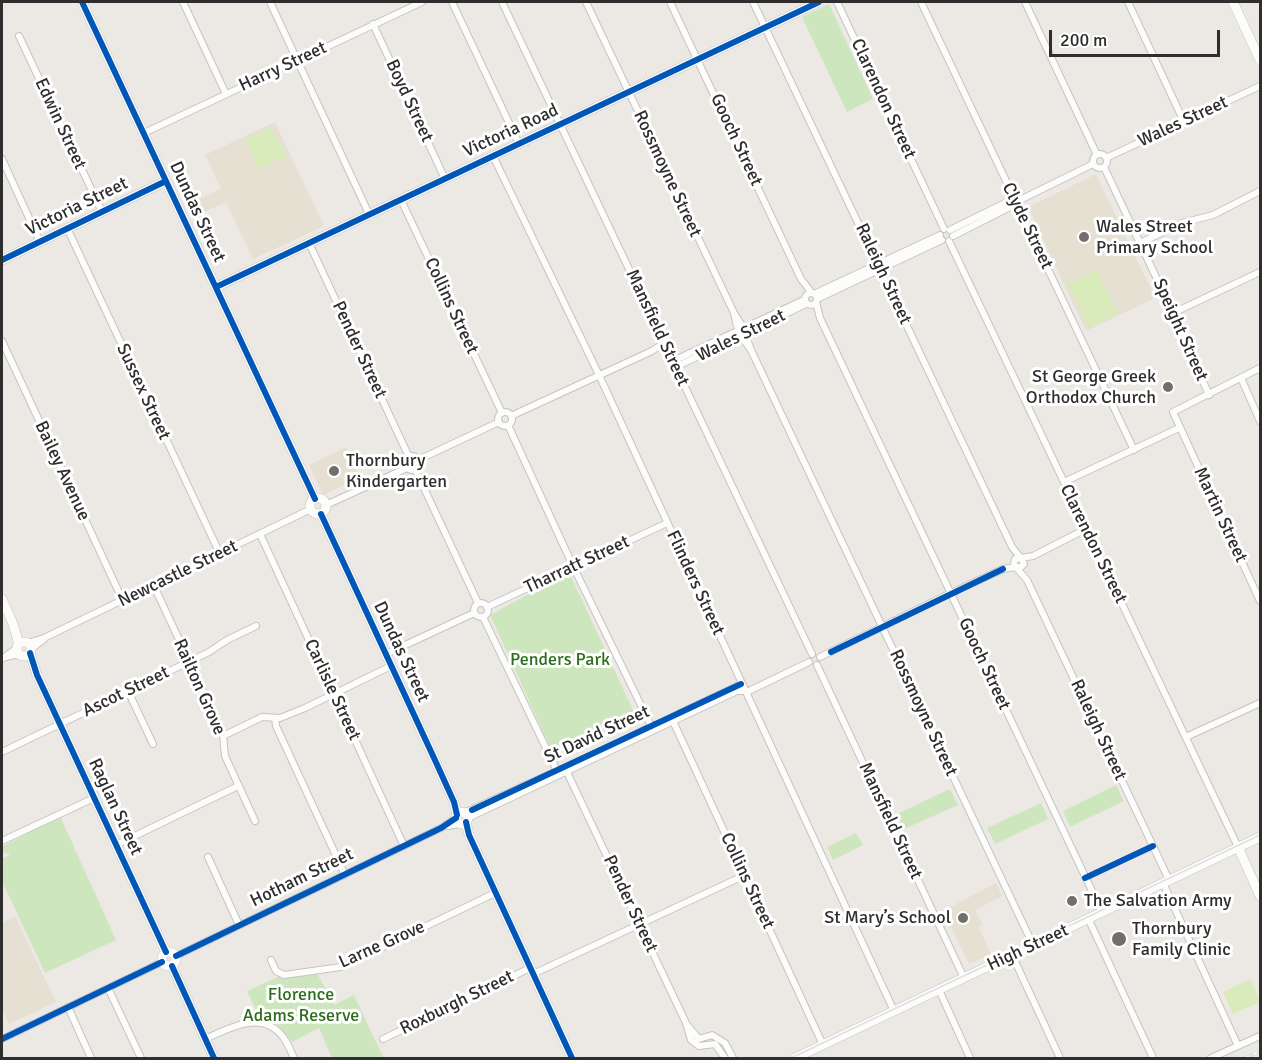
<!DOCTYPE html>
<html>
<head>
<meta charset="utf-8">
<style>
	body { margin:0 }
	#map { position:relative; width:1262px; height:1060px; overflow:hidden; background:#ece8e4; font-family:Signika,sans-serif }
	canvas { display:block }
	.frame { position:absolute; inset:0; border:3px solid #2e2e2e; pointer-events:none }
	.scale { position:absolute; left:1049px; top:30px; width:171px; height:27px; box-sizing:border-box; border:3px solid #2e2e2e; border-top:0; padding-left:8px; font-size:18px; line-height:21px; white-space:nowrap; color:#2e2e2e; -webkit-text-stroke:4px #fff; paint-order:stroke }
</style>
</head>
<body>
<div id="map">
<canvas width="1262" height="1060"></canvas>
<div class="frame"></div>
<div class="scale">200 m</div>
</div>
<script>
const context = document.querySelector('canvas').getContext('2d');
context.lineJoin = 'round';
function fillPath(path, color) { context.fillStyle = color; context.fill(path, 'evenodd'); }
function strokePath(path, color, width, dash) { context.strokeStyle = color; context.lineWidth = width; context.lineCap = dash ? 'butt' : 'round'; context.setLineDash(dash || []); context.stroke(path); }
function drawText(font, color, halo, rows, align = 'center') {
  context.font = font + ' Signika,sans-serif'; context.lineWidth = 6; context.setLineDash([]); context.textBaseline = 'middle'; context.strokeStyle = halo; context.fillStyle = color; for (const [text, x, y, turn = 0] of rows) {
    context.save(); context.translate(x, y); context.rotate((+turn || 0) * Math.PI / 180); context.textAlign = isNaN(turn) ? turn : align; if (halo) context.strokeText(text, 0, 0); context.fillText(text, 0, 0); context.restore();
  }
}
fillPath(new Path2D(`
	M275,122l49,104 -71,33 -27,-57 -33,15 -6,-12 34,-16 -16,-34z
	M1096,174l59,124 -69,33 -58,-124z
	M346,447l14,31 -37,17 -14,-30z
	M996,883l6,13 -27,14 8,15 -4,1 2,7 10,21 -22,10 -26,-53z
	M15,916l41,86 -47,22 -7,-16v-85z`), '#e6e0d3');
fillPath(new Path2D(`
	M829,4l44,95 -26,13 -45,-95z
	M569,572l70,151 -77,33 -4,8 -68,-149z
	M1116,785l8,16 -54,26 -7,-16z
	M950,789l8,16 -54,24 -7,-15z
	M1041,803l7,16 -53,25 -8,-16z
	M60,816l56,124 -71,33 -43,-92v-22l8,-4 -8,-4v-4z
	M856,833l7,12 -30,15 -6,-13z
	M317,973l17,32 20,-10 29,62 -4,1h-47l-13,-30 -27,14 -14,-17 -19,-9 -12,-25 33,-15 5,2z`), '#cee6be');
fillPath(new Path2D(`
	M271,127l16,29 -29,13 -13,-30z
	M1096,271l2,1 20,42 -29,14 -21,-44z
	M1251,979l9,23 -27,12 -10,-22z`), '#d9eabb');
const street = new Path2D(`
	M183,2l43,92
	M270,2l99,212
	M452,2l67,142
	M502,2l310,652
	M586,2l148,311 7,11 9,23
	M670,2l131,277 11,14
	M753,2l259,545 8,10
	M837,2l107,227
	M921,2l213,448
	M1025,2l72,153
	M1128,2l56,120
	M373,24l72,155
	M19,36l83,176
	M144,133l278,-131
	M1093 161a7 7 0 1 1 14 0a7 7 0 1 1-14 0Z
	M493,156l106,219 295,636
	M1106,158l154,-72
	M2,159l38,83
	M1104,167l69,146 36,82
	M401,200l101,213
	M67,228l153,326
	M950,230l57,-28 13,-2 73,-36
	M953,236l65,-33
	M949,241l289,606
	M309,243l100,214
	M1140,243l42,-20 31,-8 47,-24
	M805 299a6 6 0 1 1 12 0a6 6 0 1 1-12 0Z
	M814,294l126,-59
	M817,299l125,-59
	M816,302l4,16 282,594
	M734,313c2,14 8,26 17,37l282,595
	M1173,313l87,-41
	M2,341l121,260
	M673,361l131,-61
	M676,367l130,-63
	M1260,368l-87,44 87,189
	M1241,378l19,43
	M498 419a7 7 0 1 1 14 0a7 7 0 1 1-14 0Z
	M511,416l141,-65 12,-8
	M508,425l65,141 80,164
	M405 463a7 7 0 1 1 14 0a7 7 0 1 1-14 0Z
	M418,460l81,-38
	M415,469l63,134
	M1064,482l115,-54
	M326,505l81,-37
	M260,534l144,312
	M1021,558l12,-2 53,-27
	M1017,567h4l3,-3 -3,-6 -6,1 -1,6 13,15 142,300
	M154,586l69,148 2,22 30,65
	M474 610a7 7 0 1 1 14 0a7 7 0 1 1-14 0Z
	M487,607l180,-84
	M483,617l75,156
	M28,643l16,-5 267,-129
	M31,649l13,-10
	M386,654l88,-41
	M6,657l13,-3
	M820,657l131,-64 52,-24 13,-2
	M2,659l15,-11
	M817,665l147,313
	M128,691l25,53
	M680,713l61,-29
	M275,718l1,8 69,149
	M672,719l151,326
	M223,736l39,-19 18,1 25,-10 86,-42
	M1186,737l74,-34
	M626,739l28,-14
	M2,752l207,-100 18,-12 29,-14
	M566,770l120,253 5,17 8,6 16,-2 10,14
	M464,813l95,-43
	M468,818l269,-127h12l60,-29
	M448,826l11,-2
	M2,841l92,-43
	M116,845l122,-59
	M208,857l31,68
	M1163,883l75,163
	M1088,918l65,140
	M1012,955l48,103
	M176,956l265,-128 15,-10
	M271,960l5,11 8,4 57,-8 154,-74
	M533,974l210,-98
	M108,988l33,70
	M939,990l31,68
	M68,1007l23,51
	M688,1026l11,13 13,-4 13,8 8,15
	M2,1039l160,-77
	M205,1039c25,-11 57,-30 78,-2 5,6 8,15 11,21
	M383,1039l147,-71
	M1211,1058l49,-22`);
const secondary = new Path2D(`
	M82,2l233,497
	M1233,2l27,58
	M2,260l164,-79
	M216,287l603,-285
	M310 506a8 8 0 1 1 16 0a8 8 0 1 1-16 0Z
	M321,514l113,244 20,44 3,13
	M2,599l11,25 6,20
	M17 649a7 7 0 1 1 14 0a7 7 0 1 1-14 0Z
	M30,653l7,22 129,277
	M456 818a6 6 0 1 1 12 0a6 6 0 1 1-12 0Z
	M466,822l3,13 103,223
	M1238,847l22,49
	M162 959a7 7 0 1 1 14 0a7 7 0 1 1-14 0Z
	M172,966l42,92
	M795,1058l465,-221`);
strokePath(street, '#c5c4c5', 8);
strokePath(secondary, '#c5c4c5', 10);
strokePath(street, '#fcfcfb', 6);
strokePath(secondary, '#fcfcfb', 9);
strokePath(new Path2D(`
	M791,1058l469,-223`), '#dfdfe1', 1.5);
const rail = new Path2D(`
	M1245,1058l15,-7`);
strokePath(rail, '#dfdfe1', 4);
strokePath(rail, '#fff', 1.5, [4.5]);
strokePath(new Path2D(`
	M82,2l233,497
	M2,260l164,-79
	M216,287l603,-285
	M321,514l113,244 20,44 3,13
	M831,652l172,-83
	M30,653l7,22 129,277
	M472,810l269,-126
	M466,822l3,13 103,223
	M1085,878l68,-32
	M176,956l265,-128 15,-10
	M172,966l42,92
	M2,1039l160,-77`), '#0057b8', 6);
for (const [x, y, r, color] of [
	[1084,237,6,"#706f6e"],
	[1168,387,6,"#706f6e"],
	[334,471,6,"#706f6e"],
	[1072,901,6,"#706f6e"],
	[963,918,6,"#706f6e"],
	[1119,939,8,"#706f6e"]
]) { const dot = new Path2D(); dot.arc(x, y, r, 0, 2 * Math.PI); context.fillStyle = color; context.fill(dot); strokePath(dot, '#fff', 2); }
drawText('18px', '#2e2e2e', '#fff', [
	["Harry Street",283,67,-25],
	["Clarendon Street",883,99,65],
	["Boyd Street",409,101,65],
	["Wales Street",1183,122,-25],
	["Edwin Street",60,124,65],
	["Victoria Road",511,131,-25],
	["Gooch Street",736,140,65],
	["Rossmoyne Street",667,174,65],
	["Victoria Street",77,207,-26],
	["Dundas Street",197,212,65],
	["Clyde Street",1027,226,64],
	["Raleigh Street",883,274,65],
	["Collins Street",451,306,65],
	["Mansfield Street",657,328,65],
	["Speight Street",1180,330,66],
	["Wales Street",741,336,-26],
	["Pender Street",359,350,65],
	["Sussex Street",143,392,65],
	["Bailey Avenue",62,471,65],
	["Martin Street",1220,515,65],
	["Clarendon Street",1093,544,64],
	["Tharratt Street",577,565,-25],
	["Newcastle Street",178,574,-26],
	["Flinders Street",695,583,65],
	["Dundas Street",401,652,65],
	["Gooch Street",984,664,65],
	["Railton Grove",199,687,66],
	["Carlisle Street",332,690,65],
	["Ascot Street",126,692,-26],
	["Rossmoyne Street",923,713,65],
	["Raleigh Street",1098,730,65],
	["St David Street",597,735,-25],
	["Raglan Street",115,807,65],
	["Mansfield Street",890,821,65],
	["Hotham Street",302,878,-26],
	["Collins Street",747,881,65],
	["Pender Street",630,904,65],
	["Larne Grove",382,945,-24],
	["High Street",1028,948,-25],
	["Roxburgh Street",457,1003,-26]
]);
drawText('18px', '#2e2e2e', '#fff', [
	["Wales Street",1096,227],
	["Primary School",1096,248],
	["St George Greek",1156,377,"right"],
	["Orthodox Church",1156,398,"right"],
	["Thornbury",346,461],
	["Kindergarten",346,482],
	["The Salvation Army",1084,901],
	["St Mary’s School",951,918,"right"],
	["Thornbury",1132,929],
	["Family Clinic",1132,950]
], 'left');
drawText('18px', '#2c6e1b', '#fff', [
	["Penders Park",560,660],
	["Florence",301,995],
	["Adams Reserve",301,1016]
]);
</script>
</body>
</html>
